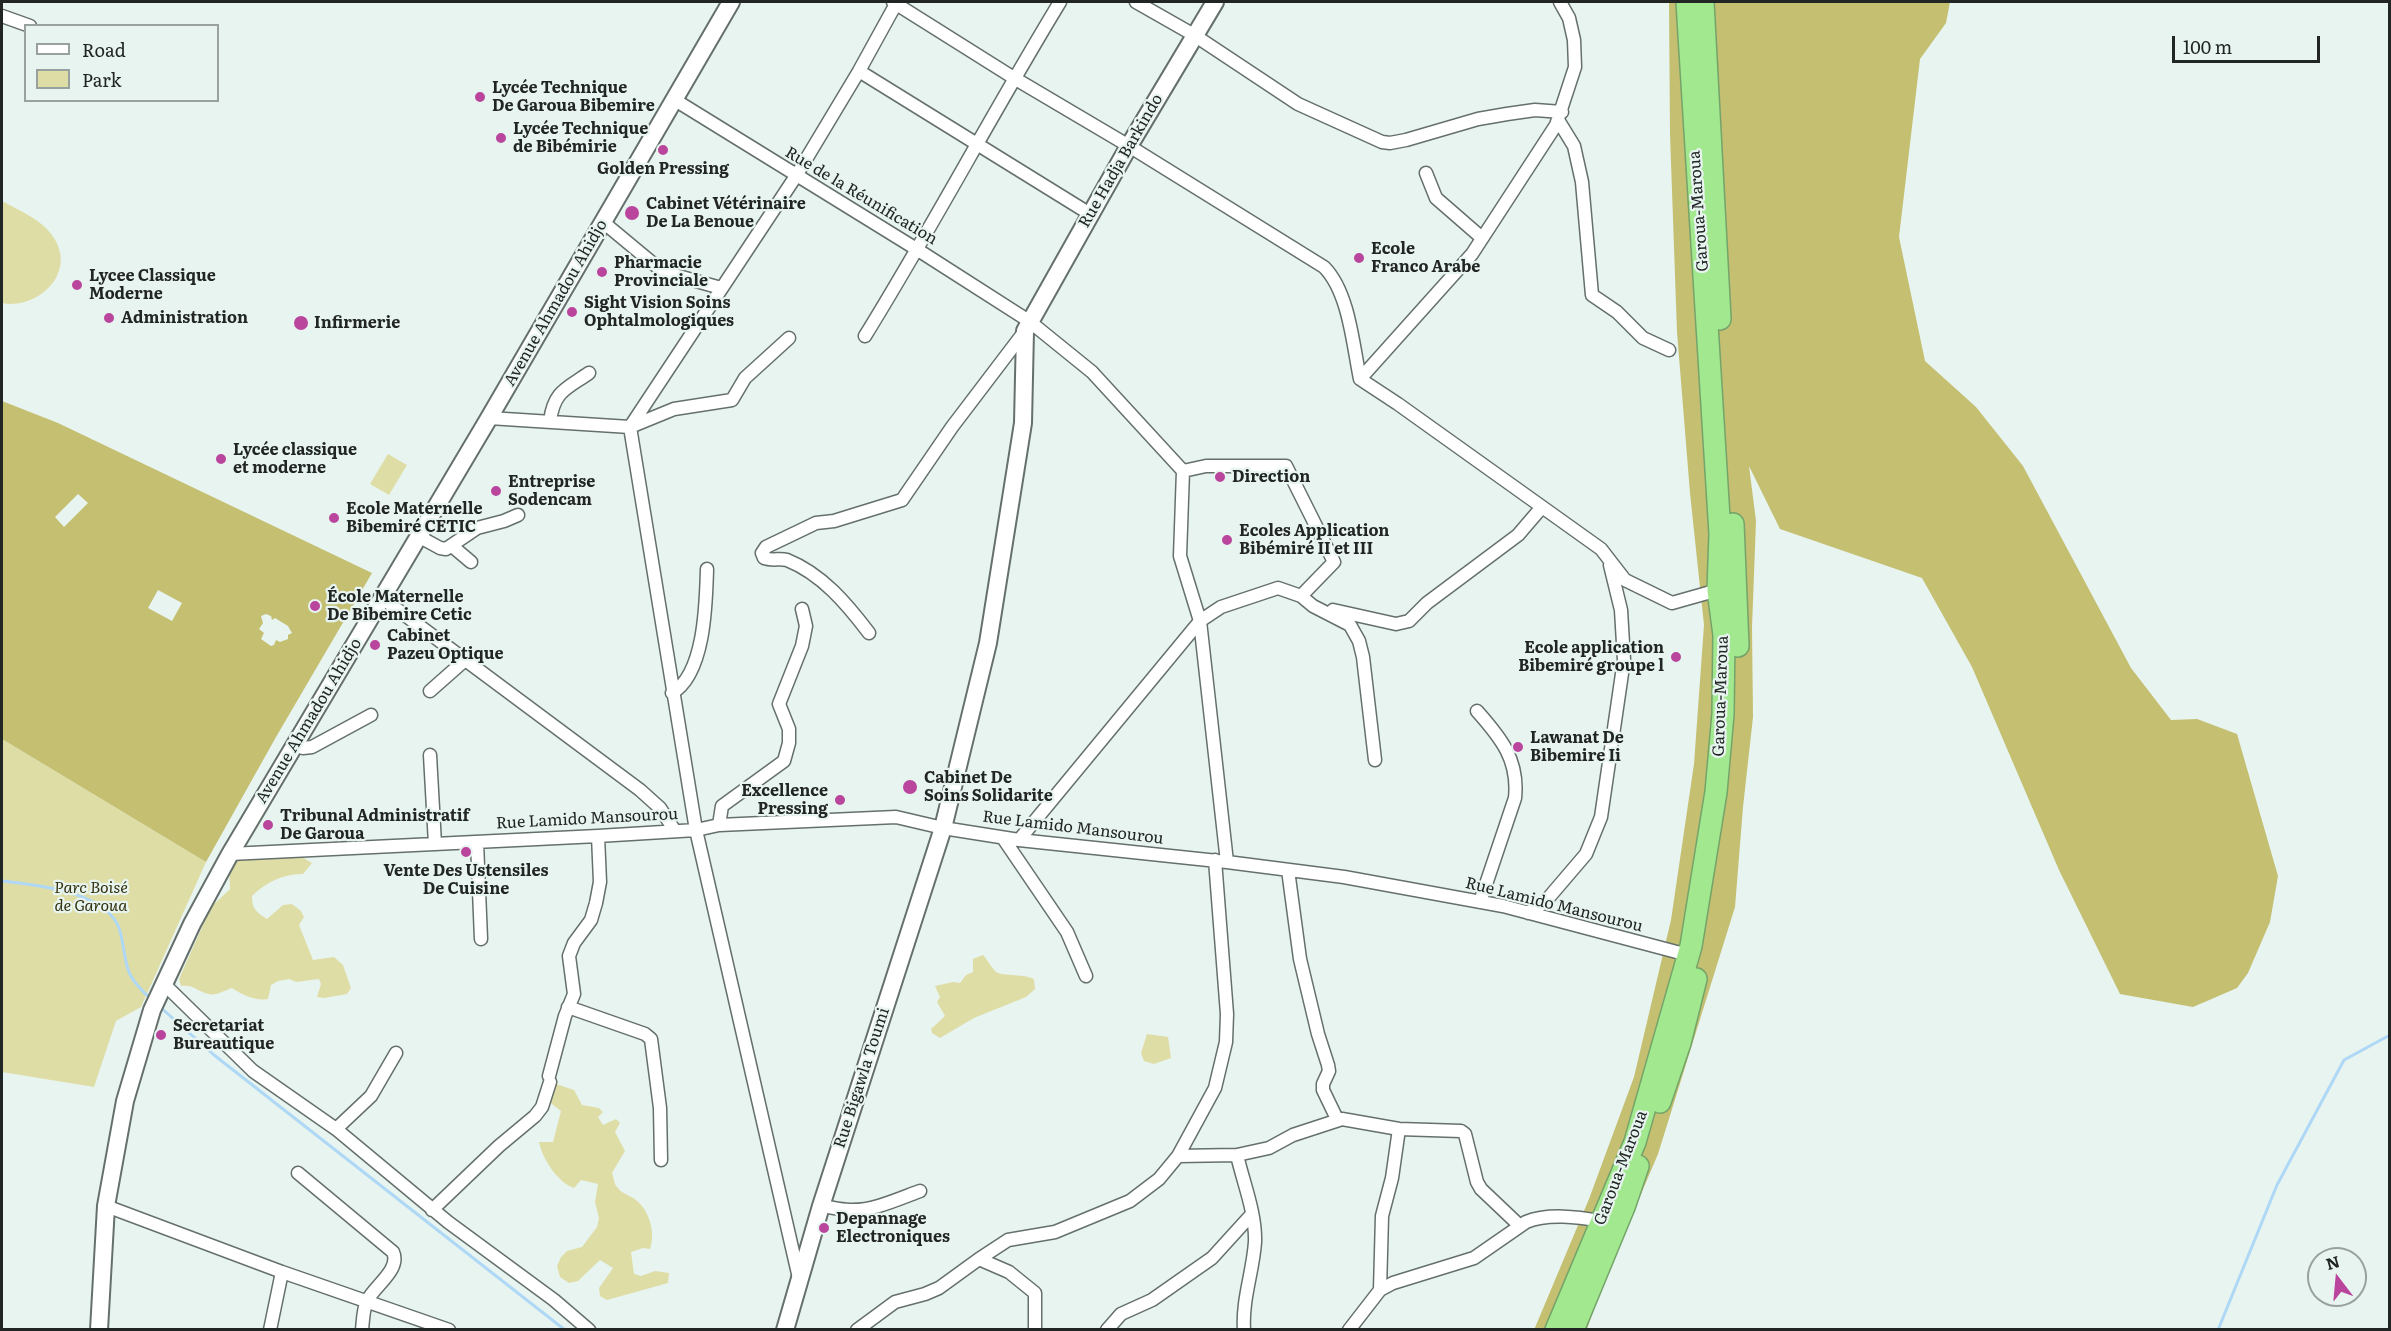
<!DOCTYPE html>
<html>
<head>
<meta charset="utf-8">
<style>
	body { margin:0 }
	#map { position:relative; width:2391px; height:1331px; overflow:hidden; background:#e8f4f0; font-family:Literata,serif }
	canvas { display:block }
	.frame { position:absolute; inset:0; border:3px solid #212524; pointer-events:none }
	.legend { position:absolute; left:24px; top:24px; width:195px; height:78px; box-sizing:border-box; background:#e8f4f0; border:2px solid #98a19e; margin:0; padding:8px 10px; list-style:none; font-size:18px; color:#212524 }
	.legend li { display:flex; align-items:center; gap:12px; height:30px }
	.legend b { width:30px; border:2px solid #98a19e }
	.north { position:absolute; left:2307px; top:1247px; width:60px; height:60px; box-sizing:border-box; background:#e8f4f0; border:2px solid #98a19e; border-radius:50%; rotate:344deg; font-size:16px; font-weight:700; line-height:24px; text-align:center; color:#212524 }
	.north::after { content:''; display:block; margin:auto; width:21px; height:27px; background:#ba459d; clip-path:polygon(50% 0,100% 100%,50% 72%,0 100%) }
	.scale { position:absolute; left:2172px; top:36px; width:148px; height:27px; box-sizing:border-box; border:3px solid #212524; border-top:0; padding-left:8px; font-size:18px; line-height:21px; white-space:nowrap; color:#212524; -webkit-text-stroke:4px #e8f4f0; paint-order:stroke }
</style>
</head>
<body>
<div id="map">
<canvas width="2391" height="1331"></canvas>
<div class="frame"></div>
<ul class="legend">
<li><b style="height:8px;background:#fff"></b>Road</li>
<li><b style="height:16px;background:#dfdda6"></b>Park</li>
</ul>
<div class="north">N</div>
<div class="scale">100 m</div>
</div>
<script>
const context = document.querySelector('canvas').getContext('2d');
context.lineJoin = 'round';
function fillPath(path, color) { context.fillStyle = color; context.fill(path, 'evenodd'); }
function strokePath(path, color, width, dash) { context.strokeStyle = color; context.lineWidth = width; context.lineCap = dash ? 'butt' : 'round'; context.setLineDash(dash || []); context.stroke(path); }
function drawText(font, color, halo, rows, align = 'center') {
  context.font = font + ' Literata,serif'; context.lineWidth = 4.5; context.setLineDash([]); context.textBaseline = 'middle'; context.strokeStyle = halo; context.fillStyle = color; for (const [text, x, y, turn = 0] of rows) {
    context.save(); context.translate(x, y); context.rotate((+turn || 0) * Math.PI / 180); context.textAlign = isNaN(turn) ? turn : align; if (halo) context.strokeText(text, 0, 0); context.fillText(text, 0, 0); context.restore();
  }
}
fillPath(new Path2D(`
	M2,201c18,10 41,19 52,37 23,36 -17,72 -52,65z
	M388,454l19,11 -18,30 -19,-11z
	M2,739l204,123 -65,145 -25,14 -22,66 -92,-15z
	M300,856l12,7 -9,11c-20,0 -37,8 -51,22 0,13 4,16 15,23l16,-14 9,-1 9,7 3,6 -5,8 14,35 21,-3 9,8 8,23 -4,6 -23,4 -7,-1 4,-13 -2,-5 -23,3 -7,-3 -11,2 -7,4 -3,14c-12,2 -26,-4 -36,-11 -6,2 -16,8 -23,6 -11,-2 -15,-10 -28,-8l-2,-7 32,-72 19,-18 -1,-22 7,-6z
	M983,955c5,5 7,11 12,16 6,6 26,2 39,8l1,10 -9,8 -52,21 -34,20 -8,-5 -1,-4 14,-13 -8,-14 3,-5 -5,-11 18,-4 7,1 6,-8 7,-3v-13z
	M1147,1034l21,3 3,21 -17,6 -10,-3 -3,-8z
	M556,1084l18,6 8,15 17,3 4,4 -5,5 5,8 13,-6 4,4 -5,9 10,19 -13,22c2,5 2,11 5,14 4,6 10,7 16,11 16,10 23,34 17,51l-7,-1 -12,4 3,22 7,2 14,-5 14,2 -1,10 -61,17 -7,-4 -1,-8 14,-20 -13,-8 -22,21 -9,2 -9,-6 -3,-11 4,-9 6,-6 15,-4 15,-20 2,-9 -4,-16 3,-18 -17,-4 -7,8c-16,-5 -32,-30 -35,-46h14l8,-31 -13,-10v-12z`), '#dfdda6');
fillPath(new Path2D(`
	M1669,2h281l-4,21 -26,36 -21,178 26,124 51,46 47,59 108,202 40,52 26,-1 40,15 41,142 -8,46 -22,51 -11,15 -44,19 -73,-13 -61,-124 -87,-203 -50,-89 -142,-49 -31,-63 7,55 -4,106 1,90 -10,90 -8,100 -77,247 -54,127 -17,48 -53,1 55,-131 45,-122 37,-157 23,-156 10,-139 -14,-132 -13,-161 -7,-198z
	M2,401l56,22 314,150 -96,164 -70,125 -204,-123zM78,494l10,9 -24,24 -9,-10zM158,590l24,13 -10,18 -24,-13zM266,614l5,2 1,4 3,-2 13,8 4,7 -4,2v4l-8,3 -4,-2 -2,5 -3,1 -10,-7 3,-6 -5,-4 4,-6 -2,-7z`), '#c4bf71');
strokePath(new Path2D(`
	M2,881c33,4 107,10 118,50 9,37 1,41 32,69
	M159,1006l55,49 351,275
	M2218,1330l59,-145 67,-125 46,-25`), '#aed8f5', 3);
const street = new Path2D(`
	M893,2l121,76 115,68 195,121c25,25 29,78 36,112l38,25 203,145 24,31 47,23 46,-13
	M1136,2l58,33 104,69 84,38 8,1 16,-3 72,-21 29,-5 28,-4 27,2
	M2,16l28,10
	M859,71l231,143
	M675,100l243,150 111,71 63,51 91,99 -3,85 20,65 27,241
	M1558,120l16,26 8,36 10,113 25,17 26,26 26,12
	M1426,173l10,25 46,40
	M603,222l53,44 15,8 50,14
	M865,336c68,-110 128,-224 195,-334
	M1360,379l112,-125 84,-129 19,-58 -1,-27 -5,-22 -9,-16
	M489,418l141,9 44,-18 58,-9 13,-22 44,-40
	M550,421c4,-30 16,-32 39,-48
	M1183,471l23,-5h80l48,96 -33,34
	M418,536l22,12 6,1 31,-21 27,-7 14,-6
	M452,546l19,16
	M382,598l258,192 20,18 15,23
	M1333,610l63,14 13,-3 18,-18 91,-68 24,-28
	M869,633c-22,-29 -47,-59 -82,-73 -7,-2 -15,1 -23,-2l-2,-5 4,-6 50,-24 18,-2 68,-21 50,-73 73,-96
	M430,691l34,-30
	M672,693c33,-19 34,-90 35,-124
	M1477,711c24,27 42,49 38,87l-35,104
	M294,745l9,3 9,-1 59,-32
	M430,755l5,89
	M719,825l3,-19 62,-45 5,-18v-14l-10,-25 23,-58 4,-20 -4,-17
	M1003,838l64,94 19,44
	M1019,840l181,-219 21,-14 57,-19 23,8 12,10 37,19 9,16 4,16 12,103
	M477,842l4,97
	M230,854l368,-18 98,-6 23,-5 177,-8 47,11 76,12 208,22 117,15 159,29 185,49
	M1288,870l12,89 18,75 10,31 1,6 -6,13v6l14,29
	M1528,913l17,-11 41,-48 15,-37 23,-157 -3,-50 -11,-45
	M164,984l89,87 83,58 112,93 106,78 35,30
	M568,1007l77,27 6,5 9,69 1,52
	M549,1076l16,-60 9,-22 -5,-38 5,-13 17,-23 5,-17 4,-21 -2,-46
	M336,1129l35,-33 25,-43
	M1237,1155c6,27 19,58 18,87 -2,30 -13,57 -11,88
	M1178,1156l59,-1 32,-7 24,-13 49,-16 57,10 62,2 4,3 12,48 4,7 39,37
	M298,1173l95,79c8,18 -19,34 -26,49 -4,8 -4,20 -5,29
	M106,1206l176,66 167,58
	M821,1206c9,1 19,4 29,4 23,1 48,-11 70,-19
	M432,1210l67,-64 36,-30 7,-9 8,-25
	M979,1259l29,-19 47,-8 75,-31 29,-22 19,-23 37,-68 11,-46 1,-28 -12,-154
	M799,1278l-103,-448 -66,-403 166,-251 63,-105 38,-69
	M1380,1290l2,-74 10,-38 7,-49
	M270,1330l12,-58
	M857,1330l38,-28 30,-8 14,-6 40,-29 30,13 26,21v37
	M1107,1330l14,-16 31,-14 60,-42 40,-44
	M1349,1330l31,-40 13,-7 81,-25 52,-36c22,-9 52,-5 75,-1`);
const secondary = new Path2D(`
	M99,1330l7,-124 19,-105 27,-91 40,-86 38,-70 259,-436 242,-416
	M785,1330l36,-124 122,-378 45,-185 35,-220 2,-92 104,-185 86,-144`);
const highway = new Path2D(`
	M1703,2l17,317
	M1733,524l5,122
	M1660,1102l20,-59 16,-64
	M1556,1330l79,-188 56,-196 25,-154 7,-78 1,-79 -6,-45 2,-56 -33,-532
	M1573,1330l51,-123 14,-41`);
strokePath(street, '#65706c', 15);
strokePath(secondary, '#65706c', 20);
strokePath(highway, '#74a469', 24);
strokePath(street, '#fff', 12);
strokePath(secondary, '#fff', 16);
strokePath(highway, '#a1e88e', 21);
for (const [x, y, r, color] of [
	[480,97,6,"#ba459d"],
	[501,138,6,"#ba459d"],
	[663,150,6,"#ba459d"],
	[632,213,8,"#ba459d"],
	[1359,258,6,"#ba459d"],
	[602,272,6,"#ba459d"],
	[77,285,6,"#ba459d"],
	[572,312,6,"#ba459d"],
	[109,318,6,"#ba459d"],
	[301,323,8,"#ba459d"],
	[221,459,6,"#ba459d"],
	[1220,477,6,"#ba459d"],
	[496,491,6,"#ba459d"],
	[334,518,6,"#ba459d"],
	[1227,540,6,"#ba459d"],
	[315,606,6,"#ba459d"],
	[375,645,6,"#ba459d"],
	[1676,657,6,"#ba459d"],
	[1518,747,6,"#ba459d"],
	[910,787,8,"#ba459d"],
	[840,800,6,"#ba459d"],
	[268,825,6,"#ba459d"],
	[466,852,6,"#ba459d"],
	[161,1035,6,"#ba459d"],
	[824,1228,6,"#ba459d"]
]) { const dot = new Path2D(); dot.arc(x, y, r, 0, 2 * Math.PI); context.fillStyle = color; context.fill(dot); strokePath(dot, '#e8f4f0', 2); }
drawText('bold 16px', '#212524', '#e8f4f0', [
	["Lycée Technique",492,88],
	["De Garoua Bibemire",492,106],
	["Lycée Technique",513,129],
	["de Bibémirie",513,147],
	["Golden Pressing",663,169,"center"],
	["Cabinet Vétérinaire",646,204],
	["De La Benoue",646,222],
	["Ecole",1371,249],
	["Franco Arabe",1371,267],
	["Pharmacie",614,263],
	["Provinciale",614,281],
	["Lycee Classique",89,276],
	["Moderne",89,294],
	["Sight Vision Soins",584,303],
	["Ophtalmologiques",584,321],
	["Administration",121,318],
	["Infirmerie",314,323],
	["Lycée classique",233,450],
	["et moderne",233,468],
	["Direction",1232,477],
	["Entreprise",508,482],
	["Sodencam",508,500],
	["Ecole Maternelle",346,509],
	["Bibemiré CETIC",346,527],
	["Ecoles Application",1239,531],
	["Bibémiré II et III",1239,549],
	["École Maternelle",327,597],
	["De Bibemire Cetic",327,615],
	["Cabinet",387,636],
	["Pazeu Optique",387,654],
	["Ecole application",1664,648,"right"],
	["Bibemiré groupe l",1664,666,"right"],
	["Lawanat De",1530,738],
	["Bibemire Ii",1530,756],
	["Cabinet De",924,778],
	["Soins Solidarite",924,796],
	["Excellence",828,791,"right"],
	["Pressing",828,809,"right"],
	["Tribunal Administratif",280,816],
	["De Garoua",280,834],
	["Vente Des Ustensiles",466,871,"center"],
	["De Cuisine",466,889,"center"],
	["Secretariat",173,1026],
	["Bureautique",173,1044],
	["Depannage",836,1219],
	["Electroniques",836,1237]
], 'left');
drawText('16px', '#212524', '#e8f4f0', [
	["Rue Hadja Barkindo",1121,161,-60],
	["Rue de la Réunification",861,196,31],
	["Garoua-Maroua",1699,211,-94],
	["Avenue Ahmadou Ahidjo",556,303,-60],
	["Garoua-Maroua",1721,696,-88],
	["Avenue Ahmadou Ahidjo",309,721,-59],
	["Rue Lamido Mansourou",587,819,-3],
	["Rue Lamido Mansourou",1073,828,7],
	["Rue Lamido Mansourou",1554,905,14],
	["Rue Bigawla Toumi",862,1078,-72],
	["Garoua-Maroua",1621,1168,-69]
]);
drawText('italic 16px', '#34320f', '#e8f4f0', [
	["Parc Boisé",91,888],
	["de Garoua",91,906]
]);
</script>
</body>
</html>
